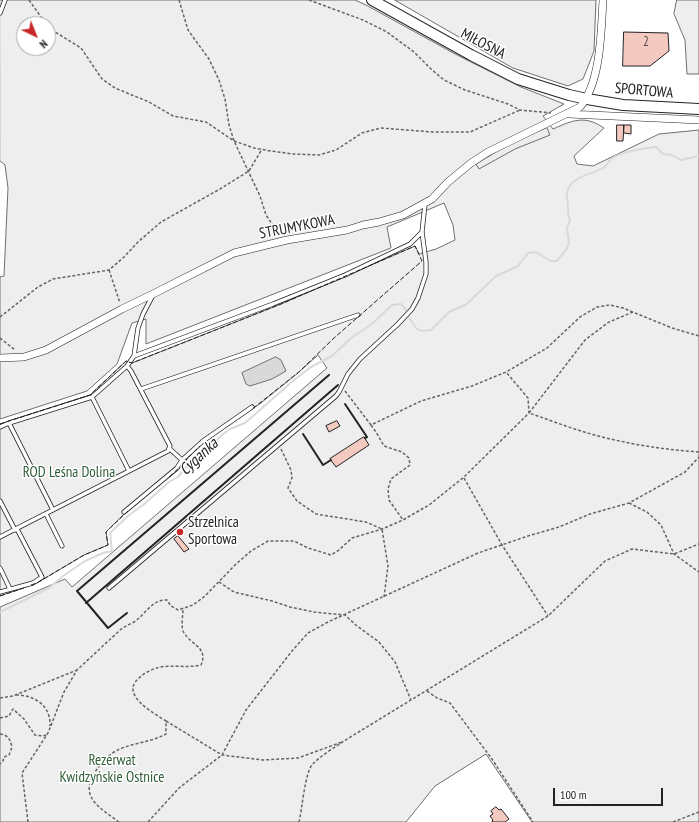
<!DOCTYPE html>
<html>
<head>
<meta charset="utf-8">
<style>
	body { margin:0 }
	#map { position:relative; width:699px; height:822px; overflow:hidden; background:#fff; font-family:"PT Sans Narrow",sans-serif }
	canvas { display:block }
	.north { position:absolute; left:16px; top:16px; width:40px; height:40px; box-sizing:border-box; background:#fff; border:1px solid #a7a7a7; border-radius:50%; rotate:137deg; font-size:11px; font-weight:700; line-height:16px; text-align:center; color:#222 }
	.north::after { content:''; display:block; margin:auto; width:14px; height:18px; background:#c62828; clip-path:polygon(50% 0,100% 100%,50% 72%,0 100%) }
	.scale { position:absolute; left:553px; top:788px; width:110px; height:18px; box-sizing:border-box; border:2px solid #222; border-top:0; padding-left:5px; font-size:12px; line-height:14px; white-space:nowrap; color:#222; -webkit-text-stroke:3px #fff; paint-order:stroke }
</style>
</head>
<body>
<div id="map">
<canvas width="699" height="822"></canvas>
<div class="north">N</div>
<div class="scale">100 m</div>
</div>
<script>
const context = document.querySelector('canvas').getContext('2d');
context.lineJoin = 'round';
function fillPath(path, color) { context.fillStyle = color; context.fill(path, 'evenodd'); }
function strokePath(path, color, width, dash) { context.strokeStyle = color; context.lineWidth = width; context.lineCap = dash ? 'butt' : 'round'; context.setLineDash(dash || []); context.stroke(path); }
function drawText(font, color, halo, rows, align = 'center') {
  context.font = font + ' "PT Sans Narrow",sans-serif'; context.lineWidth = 3; context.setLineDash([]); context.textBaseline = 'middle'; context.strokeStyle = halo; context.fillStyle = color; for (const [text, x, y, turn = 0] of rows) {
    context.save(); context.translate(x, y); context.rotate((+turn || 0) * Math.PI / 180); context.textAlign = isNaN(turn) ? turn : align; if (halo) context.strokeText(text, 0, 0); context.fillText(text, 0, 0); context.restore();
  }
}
const green = new Path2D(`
	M0,0h355l11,5 91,50 64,32 43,17 -21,12 10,13c20,-9 32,-14 51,-1l-30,28 3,8 16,2 66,-32 40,-4v692h-167l-46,-68 -51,32 -29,36h-406v-215l65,-28 7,8 255,-219 -9,-13 -19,17 -38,31 -58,40 -12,11 -11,14 -57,47 -17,17 2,13 -24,10 -47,28 -37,13v-172l90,-29 36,-34 6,2 149,-59 134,-58 4,8 17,-5 19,-9 -2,-15 -9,-22 -57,24 4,21 -245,96v-25l-14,4 -15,41 -30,27 -87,28v-142l4,-1 4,-88 -3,-23 -5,-4zM24,24h24v24h-24z
	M395,0h201l-2,51 -11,28 -15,7 -55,-18z
	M677,0h22v74h-12l-2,-34 -11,-26z`);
fillPath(green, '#eee');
strokePath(green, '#6f6f6f', 1);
const parking = new Path2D(`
	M547,128l3,7 -35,14 -36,20 -3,-5 35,-21z`);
fillPath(parking, '#ededed');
strokePath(parking, '#6f6f6f', 1);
const water = new Path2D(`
	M276,357l5,3 5,11 -14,8 -22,7 -4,-2 -4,-11z`);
fillPath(water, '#d9d9d9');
strokePath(water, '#6f6f6f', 1);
strokePath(new Path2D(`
	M409,317l7,11 5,3 10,-1 18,-18 16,-7 6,-5 25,-24 22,-10 10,-13 6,-1 4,1 12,8h7l9,-11 3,-7 -2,-15 3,-8c-3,-6 -2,-8 -2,-15 0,-4 -2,-8 -1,-12 3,-17 24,-18 36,-25 4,-2 5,-6 8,-9 10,-7 32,-11 45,-12l7,7 9,1 9,5 18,-4
	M0,612l49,-24 14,-12 22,-15 18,-8 9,-2 -2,-18 19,-18 14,-10 26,-23 9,-5 15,-18 16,-11 14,-14 7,-5 15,-6 49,-43 17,-13 21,-11 18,-17 23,-16 19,-18 9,-1 5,6`), '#d9d9d9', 2);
const building = new Path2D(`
	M624,32l44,1 1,18 -19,15h-27z
	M617,125h7l-1,16h-6z
	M624,125h7v9l-7,-1z
	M337,421l3,5 -11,6 -3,-6z
	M364,437l5,8 -33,22 -6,-8z
	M178,536l11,13 -5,3 -10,-13z
	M496,807l3,3 2,-1 8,10 -4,3h-13v-1l1,-1 -3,-4 3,-2 -2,-3z`);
fillPath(building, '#f3c9c0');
strokePath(building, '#222', 1);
const service = new Path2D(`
	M0,13l5,-13
	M153,295l-10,19 -5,14 -4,28 139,-52 72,-29 65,-31 12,-12
	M127,366l4,5 39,75 -2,5 -39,20
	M141,389l217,-74
	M0,427l9,-4
	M170,449l12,11 21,-19 49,-34
	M0,501l15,29
	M53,510l-44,-87 83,-26
	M124,512l53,-44 5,-8
	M46,514l16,32
	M0,537l129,-66 -37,-74 35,-31 7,-10
	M0,568l10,21
	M109,588l227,-192 3,-4 9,-18 12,-15 38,-35 14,-15 6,-11 8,-24v-12l-4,-30 3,-28
	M0,592l33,-9 9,-6 -25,-48`);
const minor = new Path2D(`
	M569,114l130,6
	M0,358l24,-1 22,-7 76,-41 31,-15 81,-41 53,-13 60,-10 16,-5 16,-3 24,-7 29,-16 16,-17 23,-19 17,-11 92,-45c21,-25 21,-75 23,-107`);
const primary = new Path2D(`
	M372,0l99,55 47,24 19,6 32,10 18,4 36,6 76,4`);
strokePath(service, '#222', 5);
strokePath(minor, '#222', 8);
strokePath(primary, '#222', 12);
strokePath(new Path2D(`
	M29,0l17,24
	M179,0l9,30 21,29 10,21 6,19 4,26 5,16 26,55 6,19 8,12 7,7
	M309,0l54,20 24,12 27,20 17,17 13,11 21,10 43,14 12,6 31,3
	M48,26l4,4 29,18 21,31 13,9 34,14 24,14 33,6 28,19 20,7 17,3 22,3 26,1 17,-5 26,-17 19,-5 52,4h37l50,-22
	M109,270l11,33
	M633,312l-24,10 -24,18 -56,73c29,10 59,22 91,28 26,6 52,9 79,11
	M0,317l38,-30 15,-8 56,-9 15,-13 14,-15 23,-20 59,-33 29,-18 13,-22
	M0,338l15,12
	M345,391l26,34 50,-24 51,-15 34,-14 41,-24 33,-31 17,-10 13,-2 13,3 49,20 27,8
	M371,425l5,7 8,14 18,6 7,6 1,7 -19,14 -3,10 1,11 14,20
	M281,449l10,21 1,8 -4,10 9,13 19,13 50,8 16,7 6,37 -4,31
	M464,478l38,67 46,71
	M629,503l18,9 14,13 13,29 25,18
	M219,582l15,10 38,9 18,6 24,5 31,3 12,11 22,16 16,20 16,38
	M427,691l10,7 13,5 42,56 41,63
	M16,695c19,0 35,11 34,31
	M0,698l13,-2 64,-26
	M0,718l9,-2 4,-7 11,10 11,16 8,1 3,-1
	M166,721l56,34 41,5 35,-2 44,-16
	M0,734c8,1 10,5 12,13l-3,8 -5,2 -1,4 -3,3
	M28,822l-6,-49 26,-40 16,-41 13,-22 41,-38c5,-5 10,-7 16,-10 11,-7 18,-23 33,-22l4,6 7,4 15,-5 12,-9 30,-31 16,-14 17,-10h26l14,7 23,7 8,-5 13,-12 30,-9 21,-9 26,-15 35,-28 65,-64 -1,-15 -22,-26
	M119,822c-17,-13 -41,-24 -24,-50 5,-7 11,-15 19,-20 15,-9 36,-9 52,-18v-13c-11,-7 -46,-26 -28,-42 6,-6 14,-10 22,-12 14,-2 28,1 41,-2 8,-18 -11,-20 -18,-34 -2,-6 0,-16 0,-23
	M148,822l31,-34 43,-33 24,-45 46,-59 16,-18 20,-11 150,-69 50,-17 31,-9 31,-13 39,-11 56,-31 14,-15
	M299,822c3,-12 6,-49 13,-57 9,-10 22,-17 32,-24l204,-125 57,-55 27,-12 42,5 25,-10
	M673,822l26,-10`), '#646464', 1.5, [3, 2]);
strokePath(service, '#fff', 3.5);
strokePath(minor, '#fff', 7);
strokePath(primary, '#fff', 10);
strokePath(new Path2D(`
	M0,424l90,-29 36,-34 6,2 149,-59 134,-58 7,15 -88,77 -35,34 -48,38
	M169,477c12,-10 20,-21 31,-31
	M31,585l6,-2 47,-28 24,-10 -2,-13 22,-21
	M0,596l24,-8`), '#222', 1, [5, 2]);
strokePath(new Path2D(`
	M345,404l22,33 -2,1
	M303,434l20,31 8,-5
	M86,603l252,-218
	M127,613l-19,15 -31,-37 252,-216`), '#222', 2);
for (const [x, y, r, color] of [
	[180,532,4,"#c62828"]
]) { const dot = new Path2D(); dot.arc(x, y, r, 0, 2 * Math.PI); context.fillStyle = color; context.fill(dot); strokePath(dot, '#fff', 1.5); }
drawText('13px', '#564c4a', null, [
	["2",646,42]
]);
drawText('15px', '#222', '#fff', [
	["MIŁOSNA",483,44,28],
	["SPORTOWA",644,91,5],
	["STRUMYKOWA",297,227,-11]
]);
drawText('15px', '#2f5e38', '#fff', [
	["ROD Leśna Dolina",69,473],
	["Rezerwat",112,761],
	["Kwidzyńskie Ostnice",112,778]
]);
drawText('15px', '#222', '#fff', [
	["Strzelnica",188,523],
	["Sportowa",188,540]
], 'left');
drawText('italic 16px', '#222', '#fff', [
	["Cyganka",199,457,-43]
]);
</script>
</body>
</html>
